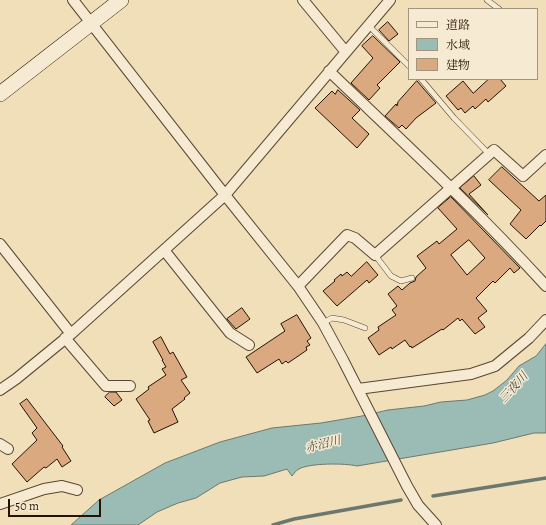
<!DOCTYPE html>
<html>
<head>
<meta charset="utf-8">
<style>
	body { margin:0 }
	#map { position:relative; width:546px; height:525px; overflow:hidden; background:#f1dfba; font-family:Alegreya,"Noto Serif JP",serif }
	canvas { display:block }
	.legend { position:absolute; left:408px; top:8px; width:130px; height:72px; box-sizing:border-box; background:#f6ead2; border:1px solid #a2947f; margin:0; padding:5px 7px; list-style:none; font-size:12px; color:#251302 }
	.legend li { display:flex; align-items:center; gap:8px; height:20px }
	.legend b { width:20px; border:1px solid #a2947f }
	.scale { position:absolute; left:8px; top:499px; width:93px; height:18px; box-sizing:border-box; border:2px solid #251302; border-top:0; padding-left:5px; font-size:12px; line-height:14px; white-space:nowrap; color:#251302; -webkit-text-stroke:3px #f6ead2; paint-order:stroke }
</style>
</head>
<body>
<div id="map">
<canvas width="546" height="525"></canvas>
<ul class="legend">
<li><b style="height:5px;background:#f6ead2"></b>道路</li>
<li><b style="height:11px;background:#9bbcb5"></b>水域</li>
<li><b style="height:11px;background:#daa980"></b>建物</li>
</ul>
<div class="scale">50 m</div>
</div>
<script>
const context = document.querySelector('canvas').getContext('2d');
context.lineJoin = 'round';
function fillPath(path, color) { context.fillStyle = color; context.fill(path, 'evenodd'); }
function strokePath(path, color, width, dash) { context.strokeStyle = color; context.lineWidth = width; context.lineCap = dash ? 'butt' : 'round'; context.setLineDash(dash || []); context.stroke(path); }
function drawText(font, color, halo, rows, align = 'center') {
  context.font = font + ' Alegreya,"Noto Serif JP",serif'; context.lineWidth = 3; context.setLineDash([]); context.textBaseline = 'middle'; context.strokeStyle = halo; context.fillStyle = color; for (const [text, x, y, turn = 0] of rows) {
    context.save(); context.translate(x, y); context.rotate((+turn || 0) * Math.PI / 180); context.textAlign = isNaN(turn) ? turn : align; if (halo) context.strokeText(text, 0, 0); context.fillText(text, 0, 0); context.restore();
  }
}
const water = new Path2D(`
	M546,344v89h-12l-41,10 -136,23c-12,-3 -48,-3 -58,3 -3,1 -5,5 -7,7l-5,-7 -23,7 -22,1 -22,6 -24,15 -18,5 -21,9 -19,13h-67l28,-25 66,-37 55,-21 52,-14 49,-5 41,-7 26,-6 36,-4 17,-4 26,-2 18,-5 8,-4 14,-11 12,-14 17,-10z`);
fillPath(water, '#9bbcb5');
strokePath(water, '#6c786d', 1);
strokePath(new Path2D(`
	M433,496l113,-18
	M273,525l21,-6 107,-19`), '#6c786d', 3.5);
const building = new Path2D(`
	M388,22l10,12 -9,7 -10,-11z
	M373,36l27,26 -23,23 3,3 -11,12 -18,-17 22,-25 -11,-12z
	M489,79h11l6,7 -18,16 -2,-3 -11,10 -2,-3 -8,7 -4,-5 -3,2 -12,-14 17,-15 10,12z
	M417,81l19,22 -20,15 -10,11 -4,-4 -3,3 -14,-12 11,-12 1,2 1,-4z
	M338,90l22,20 -8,8 17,16 -12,14 -42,-40 17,-17 3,3z
	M502,167l37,34 7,-6v26l-5,5 -1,-1 -14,14 -16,-15 11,-14 -32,-30z
	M474,176l7,9 -12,9 19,21 -28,-27z
	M451,197l69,71 -6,5 -4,-5 -15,15 -2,-2 -17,17 11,13 -9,7 7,9 -10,7 -13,-15 -2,2 -2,-3 -15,12 -1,-1 -30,19 -1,-2 -1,1 -5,-7 -13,9 -1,-2 -12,8 -11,-17 11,-8 -1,-3 18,-12 -4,-5 5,-4 -9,-12 10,-8 4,4 8,-7 5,-2 1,-4 10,-9 -9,-12 20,-15 2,3 18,-15 -19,-21zM469,240l16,18 -18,17 -16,-20z
	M367,262l11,13 -9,8 -2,-3 -30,26 -14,-15 12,-10 -1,-1 7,-6 1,2 5,-4 4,4z
	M242,308l8,11 -14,10 -9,-10z
	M297,315l14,23 -4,3 3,4 -4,2 1,3 -19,13 -2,-2 -4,3 -3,-5 -22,14 -11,-16 39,-26 -4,-7z
	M161,337l9,17 3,-2 14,25 -6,3 9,13 -6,5 1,1 -13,10 6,13 -24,11 -6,-12 2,-1 -14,-21 13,-10 -1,-2 18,-12 -4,-6 4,-2 -4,-7h1l-10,-18z
	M110,392h6l6,8 -8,6 -9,-9z
	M27,399l36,47 -1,1 9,14 -9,6 -5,-8 -11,9 -2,-1 -17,15 -15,-18 25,-24 -5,-7 5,-5 -17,-24z`);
fillPath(building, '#daa980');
strokePath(building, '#251302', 1);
const lane = new Path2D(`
	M487,0l12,9
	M368,25l41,41
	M421,79l33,39 35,36
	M375,255l16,21 10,5 11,-3
	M323,323l9,-5 12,2 21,8`);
const street = new Path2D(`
	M73,0l152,195 73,91 25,37 20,37 64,126 11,19 18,20
	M303,0l42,51
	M329,71c73,70 149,140 217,215
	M0,244l71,90
	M164,250l66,83 19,12
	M298,286l49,-51 8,3 20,17 119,-105 29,26 23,-21
	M65,338l41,48h24
	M358,389l113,-15 24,-8 34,-28 17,-18
	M0,390l16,-11 55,-45 154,-139 165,-195
	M0,444l8,5
	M0,504l44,-15 18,-3 15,4`);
const secondary = new Path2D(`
	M0,94l121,-94`);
strokePath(lane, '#584630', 6);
strokePath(street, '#584630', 12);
strokePath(secondary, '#251302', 16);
strokePath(lane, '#f6ead2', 5);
strokePath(street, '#f6ead2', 10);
strokePath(secondary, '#f6ead2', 15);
drawText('italic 12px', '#4e4e41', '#f6ead2', [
	["三夜川",514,388,-48],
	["赤沼川",323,445,-14]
]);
</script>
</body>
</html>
